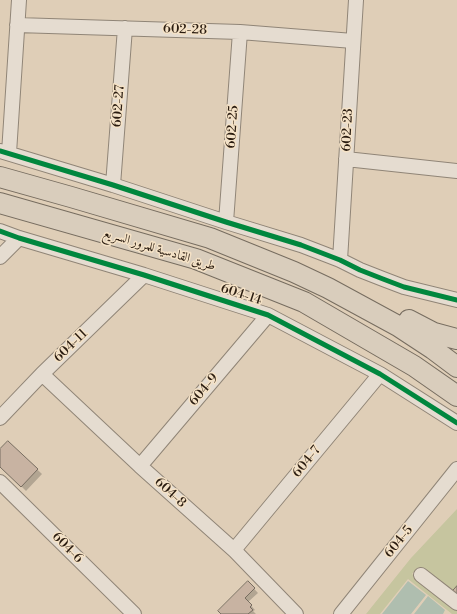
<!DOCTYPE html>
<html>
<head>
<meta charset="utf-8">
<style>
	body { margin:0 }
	canvas { display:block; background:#dfceb7 }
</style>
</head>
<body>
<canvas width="457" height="614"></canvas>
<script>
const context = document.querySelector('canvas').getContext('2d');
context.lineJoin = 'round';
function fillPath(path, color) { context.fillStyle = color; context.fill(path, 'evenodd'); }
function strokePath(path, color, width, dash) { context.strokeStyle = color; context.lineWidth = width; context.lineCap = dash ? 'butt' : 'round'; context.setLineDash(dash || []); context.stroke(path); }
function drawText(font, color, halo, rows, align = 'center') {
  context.font = font + ' "Libre Bodoni",Amiri,serif'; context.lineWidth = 3; context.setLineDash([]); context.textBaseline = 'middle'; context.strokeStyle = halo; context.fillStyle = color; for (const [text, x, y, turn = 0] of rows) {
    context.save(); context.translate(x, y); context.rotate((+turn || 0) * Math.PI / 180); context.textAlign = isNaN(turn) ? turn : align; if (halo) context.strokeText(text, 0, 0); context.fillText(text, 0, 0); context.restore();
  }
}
fillPath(new Path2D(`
	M457,509v90l-40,-31 -5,6 45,34v6h-5l-44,-35 -28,35h-14l45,-56z`), '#c6c59f');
fillPath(new Path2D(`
	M408,581l18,14 -15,19h-29z
	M428,596l17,14 -2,4h-29z`), '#afbeaf');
fillPath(new Path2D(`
	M8,442l34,32 -16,17 -26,-26v-14z
	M248,582l10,11 -10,9 7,8 -2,1 3,3h-34z`), '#0003');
const building = new Path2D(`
	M8,441l30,28 -17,18 -21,-20v-18z
	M248,581l7,7 -10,10 7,7 -2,2 3,3 -5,4h-27l-3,-3z
	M457,586v12l-6,-5z`);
fillPath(building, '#c8b3a2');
strokePath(building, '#776d60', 1);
const minor = new Path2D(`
	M17,25l223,7 113,9
	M0,151l113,34 113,37 75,23 39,15 20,10 23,9 21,8 53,13
	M9,153l10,-153
	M346,159l111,12
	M113,185l12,-157
	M226,222l14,-190
	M0,231l19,7 125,37 124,40 112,59 77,49
	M0,257l19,-19
	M340,260l16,-260
	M42,374l98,92 94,84 62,64
	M0,418l42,-44 102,-99
	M140,466l128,-151
	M0,482l134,132
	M234,550l146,-176
	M421,575l36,28
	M341,614l116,-145`);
const highway = new Path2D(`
	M0,177l71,20 139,41 84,34 34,16 70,38 35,23 24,18
	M0,203l196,56 108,43 110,64 43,30
	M409,320l25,13 23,6`);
strokePath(minor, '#908577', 16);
strokePath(highway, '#776d60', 22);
strokePath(minor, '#e5dcd0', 14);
strokePath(highway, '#d9cdbc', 20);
strokePath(new Path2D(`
	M0,151l113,34 113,37 75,23 39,15 20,10 23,9 21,8 53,13
	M0,231l19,7 125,37 124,40 112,59 77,49`), '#00873e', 5);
drawText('13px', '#2a1c10', '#f5e2c6', [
	["602-28",185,30,2],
	["602-27",119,106,-86],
	["602-25",233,127,-86],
	["602-23",348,130,-87],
	["طريق القادسية للمرور السريع",159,250,17],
	["604-14",241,295,18],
	["604-11",71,346,-44],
	["604-9",204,390,-50],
	["604-7",307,462,-51],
	["604-8",170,493,42],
	["604-5",399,542,-51],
	["604-6",67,548,45]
]);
</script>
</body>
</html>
